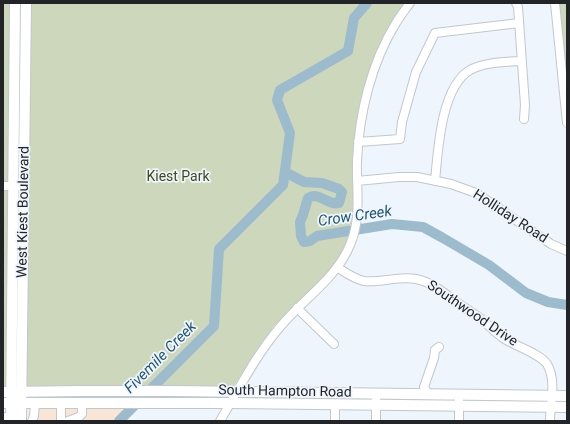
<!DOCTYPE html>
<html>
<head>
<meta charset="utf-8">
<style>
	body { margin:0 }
	#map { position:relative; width:570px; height:424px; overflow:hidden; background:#eff5fc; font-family:Roboto,sans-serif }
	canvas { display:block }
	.frame { position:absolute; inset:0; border:4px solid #222427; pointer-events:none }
</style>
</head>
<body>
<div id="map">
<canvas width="570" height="424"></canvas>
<div class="frame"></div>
</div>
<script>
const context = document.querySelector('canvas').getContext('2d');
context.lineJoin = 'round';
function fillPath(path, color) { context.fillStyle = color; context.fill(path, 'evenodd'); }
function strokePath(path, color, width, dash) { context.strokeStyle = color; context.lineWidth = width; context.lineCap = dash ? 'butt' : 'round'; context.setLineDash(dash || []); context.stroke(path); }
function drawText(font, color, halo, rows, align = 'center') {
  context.font = font + ' Roboto,sans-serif'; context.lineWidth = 3.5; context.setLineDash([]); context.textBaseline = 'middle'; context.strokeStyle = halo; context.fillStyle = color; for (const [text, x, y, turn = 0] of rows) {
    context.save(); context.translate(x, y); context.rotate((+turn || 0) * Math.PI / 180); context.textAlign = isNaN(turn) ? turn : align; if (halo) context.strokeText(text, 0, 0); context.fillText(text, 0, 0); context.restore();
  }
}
fillPath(new Path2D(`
	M29,406l110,2 -17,13h-94z`), '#fae6d7');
fillPath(new Path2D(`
	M3,3h402l-9,12 -29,63 -10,43 -5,43 2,47 -9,37 -14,22 -57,56 -40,60 -231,1z
	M557,3h10v108z`), '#ccd7bb');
strokePath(new Path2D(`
	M285,172l19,10 18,1 17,6 3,3 -3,11c-11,3 -20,-12 -31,-5l-5,17 -3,7 1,14 3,6 6,-1 7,-5 75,-12 31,3 20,11 46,27 37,28 22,9 19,3
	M119,421l95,-95 5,-77 64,-64 7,-52 -13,-33 3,-10 68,-39 6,-33 13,-15`), '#9cbbcd', 10);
const minor = new Path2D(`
	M516,3l2,4 7,98 -1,14
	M555,3l12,120
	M358,142l42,-3 2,-17 14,-50 19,-39 84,-10
	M357,181l42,-4h18l34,7 25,9 75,51 16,7
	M435,181c3,-31 6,-94 35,-111 15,-8 35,-8 51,-9
	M3,186h21
	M337,267c9,6 17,12 27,14 17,2 33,-5 52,-2 15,3 27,13 39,22 8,6 17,11 25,17 8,7 15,14 23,20 12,8 36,15 44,26 10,17 3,39 3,57
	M297,308l37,36
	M428,394l-4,-7 10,-29 1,-8 4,-3
	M335,404v17
	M3,417l8,1
	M32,421l2,-5 1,-13
	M61,421v-18
	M68,421l11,-4 3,-3v-11
	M220,421c19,-32 36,-66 60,-94 23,-28 56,-48 70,-82 12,-28 6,-55 7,-84 2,-46 14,-98 39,-138 4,-7 9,-13 14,-20
	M376,421v-28
	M459,421v-27`);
const major = new Path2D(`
	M3,392l79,-1h92l393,5
	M3,403h228l336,4
	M11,421l4,-418
	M21,421l5,-418`);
strokePath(minor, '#c1c7ce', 10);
strokePath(major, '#c1c7ce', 12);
strokePath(minor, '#fff', 8);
strokePath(major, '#fff', 10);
drawText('14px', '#3b4a1c', '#eff5fc', [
	["Kiest Park",178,177]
]);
drawText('14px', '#222427', '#eff5fc', [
	["West Kiest Boulevard",24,212,-89],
	["Holliday Road",510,217,33],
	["Southwood Drive",472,314,34],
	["South Hampton Road",285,392,1]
]);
drawText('italic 15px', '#1e5671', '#eff5fc', [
	["Crow Creek",355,217,-8],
	["Fivemile Creek",161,358,-45]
]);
</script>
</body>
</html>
